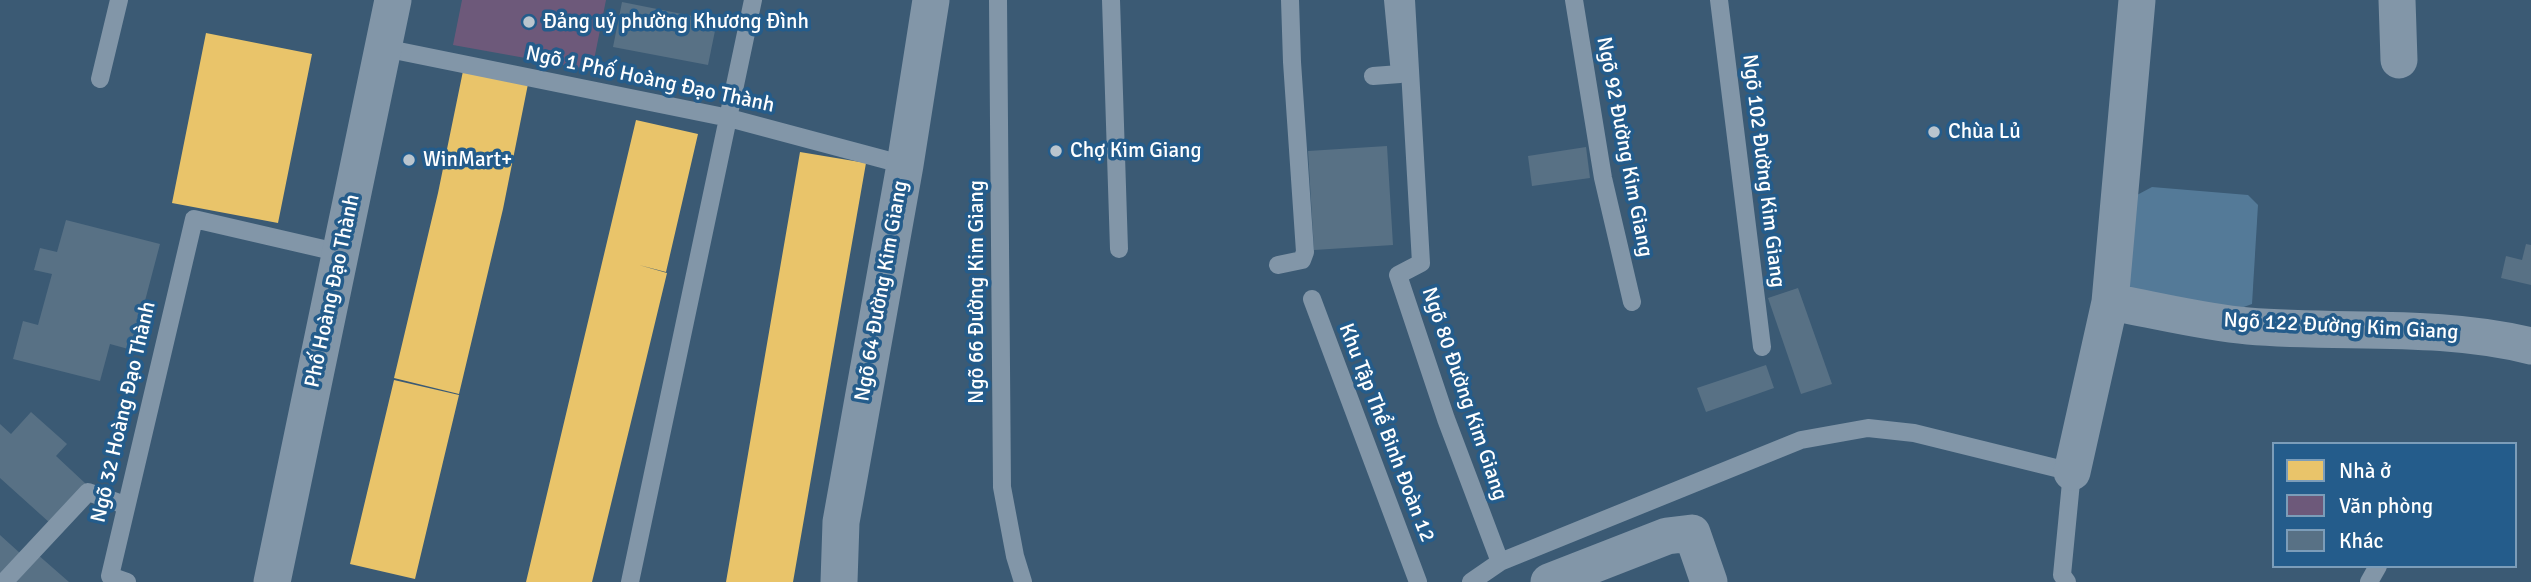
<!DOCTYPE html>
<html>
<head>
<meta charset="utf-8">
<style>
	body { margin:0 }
	#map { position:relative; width:2531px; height:582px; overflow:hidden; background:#3b5a74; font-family:Signika,sans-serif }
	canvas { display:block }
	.legend { position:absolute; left:2272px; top:442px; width:245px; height:126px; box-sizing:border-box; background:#245c8b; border:2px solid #7c9db9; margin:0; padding:9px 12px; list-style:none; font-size:21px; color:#fff }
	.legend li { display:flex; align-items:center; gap:14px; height:35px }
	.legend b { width:35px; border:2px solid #7c9db9 }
</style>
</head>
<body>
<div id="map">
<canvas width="2531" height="582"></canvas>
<ul class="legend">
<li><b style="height:19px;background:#e9c46a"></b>Nhà ở</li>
<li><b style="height:19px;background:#6d597a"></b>Văn phòng</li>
<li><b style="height:19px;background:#587185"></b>Khác</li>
</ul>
</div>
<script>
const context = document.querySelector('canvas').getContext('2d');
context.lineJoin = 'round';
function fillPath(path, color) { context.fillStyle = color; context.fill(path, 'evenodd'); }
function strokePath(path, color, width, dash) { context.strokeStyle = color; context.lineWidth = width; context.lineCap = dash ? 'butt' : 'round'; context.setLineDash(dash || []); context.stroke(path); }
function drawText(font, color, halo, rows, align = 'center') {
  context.font = font + ' Signika,sans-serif'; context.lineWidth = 7; context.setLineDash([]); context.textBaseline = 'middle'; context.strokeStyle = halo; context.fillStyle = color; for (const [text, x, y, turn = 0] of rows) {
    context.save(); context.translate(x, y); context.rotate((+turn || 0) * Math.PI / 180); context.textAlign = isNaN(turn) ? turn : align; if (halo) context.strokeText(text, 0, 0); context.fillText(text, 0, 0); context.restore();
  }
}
fillPath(new Path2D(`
	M2152,187l96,8 10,10 -6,99 -11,4 -108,-14 -8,-13 12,-86z`), '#547a98');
fillPath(new Path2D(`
	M206,33l106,21 -34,169 -106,-20z
	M463,71l65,13 -25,125 -44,185 -65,-16 44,-185z
	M636,120l62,14 -32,138 -27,-7 28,8 -27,112 -48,197h-66z
	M800,152l66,11 -21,120 -52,299h-67z
	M394,380l65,15 -44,184 -65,-15z`), '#e9c46a');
fillPath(new Path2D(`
	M462,0h144l-14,70 -139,-25z`), '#6d597a');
fillPath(new Path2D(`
	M622,2l95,19 -9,44 -95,-18z
	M1387,146l6,99 -79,5 -6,-99z
	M1586,147l4,31 -58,8 -4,-30z
	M66,220l94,24 -28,106 -22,-6 -10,37 -87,-22 10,-38 15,4 14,-51 -18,-4 6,-22 17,4z
	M2526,244l5,1v40l-30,-7 5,-22 16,4z
	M1798,288l34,96 -31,10 -33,-96z
	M1766,365l8,23 -68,24 -9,-24z
	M31,412l36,32 -11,12 30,28 -36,39 -50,-45v-54l11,10z
	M0,535l21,19 -21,24z
	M37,554l32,28h-57z`), '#587185');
strokePath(new Path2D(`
	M998,0l4,487 13,69 8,26
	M1111,0l8,249
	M1406,0l15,263 -23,12 48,144 54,143
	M1574,0l29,178 29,124
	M1719,0l43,347
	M384,48l345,70 176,47
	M1373,76l27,-2 -7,-74
	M100,79l19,-79
	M1278,265l24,-5 3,-8 -13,-190 -2,-62
	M1312,299l106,283
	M4,582l84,-90 37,13
	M127,582l-17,-6 84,-357 147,34
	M630,582l123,-582
	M1471,582l29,-20 301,-122 67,-12 46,5 158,39 -10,103 5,7
	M2369,582l9,-16`), '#8296a8', 18);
strokePath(new Path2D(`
	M2397,0l2,60
	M2110,302c46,8 92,20 138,24 95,8 190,-3 283,20
	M2072,472l38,-170 27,-302
	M272,582l121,-582
	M839,582l2,-60 64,-357 26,-165
	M1549,582l118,-46 25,-3 17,49`), '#8296a8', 37);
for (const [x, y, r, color] of [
	[529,22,7,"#bac5ce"],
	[1934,132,7,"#bac5ce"],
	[1056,151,7,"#bac5ce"],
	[409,160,7,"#bac5ce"]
]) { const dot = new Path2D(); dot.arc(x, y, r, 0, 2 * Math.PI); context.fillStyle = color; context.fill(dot); strokePath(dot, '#245c8b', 2.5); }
drawText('21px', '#fff', '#245c8b', [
	["Đảng uỷ phường Khương Đình",543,22],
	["Chùa Lủ",1948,132],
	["Chợ Kim Giang",1070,151],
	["WinMart+",423,160]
], 'left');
drawText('21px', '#fff', '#245c8b', [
	["Ngõ 1 Phố Hoàng Đạo Thành",650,80,12],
	["Ngõ 92 Đường Kim Giang",1624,147,79],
	["Ngõ 102 Đường Kim Giang",1763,171,83],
	["Phố Hoàng Đạo Thành",333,291,-78],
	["Ngõ 64 Đường Kim Giang",882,291,-80],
	["Ngõ 66 Đường Kim Giang",977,292,-90],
	["Ngõ 122 Đường Kim Giang",2341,327,3],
	["Ngõ 80 Đường Kim Giang",1464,394,71],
	["Ngõ 32 Hoàng Đạo Thành",124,412,-77],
	["Khu Tập Thể Binh Đoàn 12",1386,433,69]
]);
</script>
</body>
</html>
